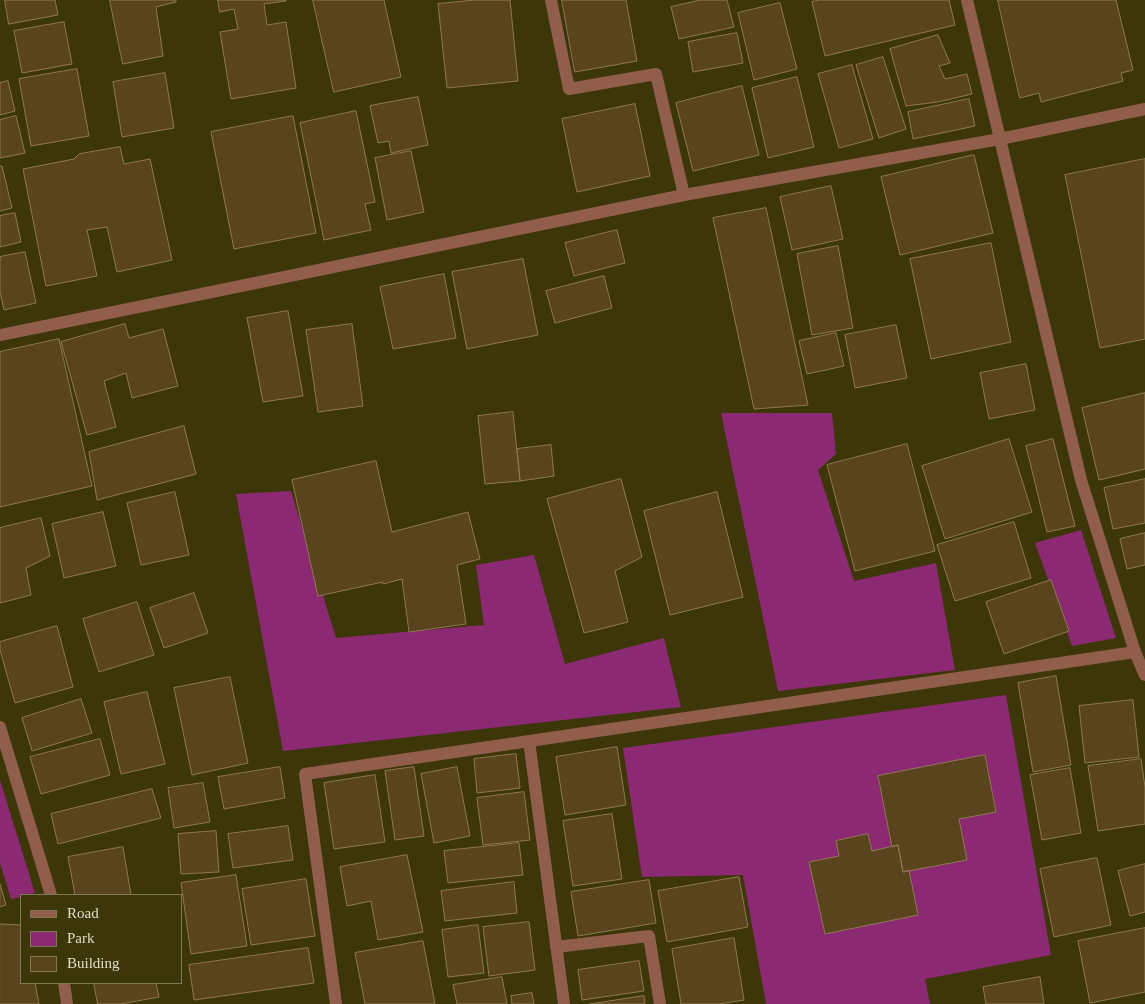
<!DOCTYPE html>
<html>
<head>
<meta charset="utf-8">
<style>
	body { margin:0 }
	#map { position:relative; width:1145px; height:1004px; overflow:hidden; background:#3d3609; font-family:Georgia,serif }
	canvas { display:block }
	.legend { position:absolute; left:20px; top:894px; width:162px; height:90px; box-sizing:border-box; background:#3d3609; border:1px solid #7f7955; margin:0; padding:6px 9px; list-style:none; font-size:15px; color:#e1ddc7 }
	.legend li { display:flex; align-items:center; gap:10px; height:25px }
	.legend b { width:25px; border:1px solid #7f7955 }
</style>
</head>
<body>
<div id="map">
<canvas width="1145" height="1004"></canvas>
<ul class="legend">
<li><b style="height:6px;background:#925e4c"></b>Road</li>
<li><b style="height:14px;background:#8b2972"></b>Park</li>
<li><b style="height:14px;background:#5a441e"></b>Building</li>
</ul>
</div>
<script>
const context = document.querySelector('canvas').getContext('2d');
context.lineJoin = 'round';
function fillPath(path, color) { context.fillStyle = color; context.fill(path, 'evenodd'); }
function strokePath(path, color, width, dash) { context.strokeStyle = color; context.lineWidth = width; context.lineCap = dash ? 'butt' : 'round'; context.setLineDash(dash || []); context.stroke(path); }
fillPath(new Path2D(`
	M721,413h111l4,41 -18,16 36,111 82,-18 19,107 -177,21z
	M291,491l45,147 148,-13 -8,-60 58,-10 31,109 99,-26 17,69 -398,44 -47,-257z
	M1081,530l35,108 -44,8 -37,-103z
	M1006,695l45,260 -126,24 5,25h-164l-23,-129 -101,2 -19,-129z
	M0,780l35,113 -14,2v2l-10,2 -11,-36z`), '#8b2972');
const building = new Path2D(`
	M5,0h50l3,15 -49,9z
	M110,0h66v2l-20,5 7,49 -40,8z
	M218,0h68v1l-22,3 3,21 19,-3 10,66 -65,11 -11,-67 18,-3 -4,-20 -14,3z
	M313,0h71l17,77 -67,15z
	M475,0h35l8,81 -71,7 -9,-84z
	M562,0h64l11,61 -62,11z
	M701,0h26l7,27 -55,12 -8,-32z
	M819,0h130l6,25 -130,31 -13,-54z
	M998,0h118l17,70 -12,3 2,8 -82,21 -2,-9 -19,5z
	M780,3l17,66 -43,11 -16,-67z
	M64,22l8,42 -50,9 -8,-42z
	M737,33l6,30 -50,9 -5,-30z
	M938,35l12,28 -11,3 6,13 22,-5 5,20 -34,8 -32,4 -16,-57z
	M883,57l23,72 -27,9 -23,-73z
	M852,65l21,74 -34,9 -21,-74z
	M77,69l12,67 -58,10 -12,-67z
	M165,73l9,55 -52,9 -9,-55z
	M797,77l17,70 -46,11 -16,-70z
	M8,81l7,30 -15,4v-32z
	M742,86l17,69 -66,16 -17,-68z
	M418,97l10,48 -37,8 -2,-12 -11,2 -8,-37z
	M969,99l6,27 -62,13 -5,-27z
	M635,104l15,72 -73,16 -15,-73z
	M356,111l19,91 -10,2 6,26 -47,10 -24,-117z
	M16,116l9,37 -25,5v-38z
	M293,116l23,117 -82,16 -23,-117z
	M120,147l4,17 26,-5 22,101 -55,12 -10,-45 -20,3 10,46 -51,10 -23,-117 51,-10 5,-5z
	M411,151l13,61 -37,8 -12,-62z
	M974,155l19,78 -93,22 -19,-78z
	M1145,159v180l-45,9 -35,-173z
	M0,166h2l10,42 -12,3z
	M831,186l12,53 -51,11 -12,-53z
	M766,208l42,197 -54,4 -41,-191z
	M15,213l6,29 -21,5v-31z
	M617,230l8,33 -51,13 -9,-33z
	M991,243l20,99 -80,17 -21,-100z
	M838,246l15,82 -41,7 -15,-81z
	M25,252l11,51 -32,7 -4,-18v-35z
	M523,259l15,76 -71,14 -15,-77z
	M444,274l12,64 -63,11 -13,-62z
	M604,276l8,32 -57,15 -9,-32z
	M288,311l15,85 -40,6 -16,-84z
	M125,324l4,14 34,-9 15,57 -46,12 -6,-25 -22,8 12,46 -29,8 -26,-93z
	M352,324l11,82 -45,6 -12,-82z
	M896,325l11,53 -52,10 -10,-53z
	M836,333l8,33 -37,8 -8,-33z
	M59,339l33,147 -92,21v-155z
	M1026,364l9,46 -46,9 -9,-46z
	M1145,393v76l-46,11 -17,-72z
	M513,412l7,69 -35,3 -7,-68z
	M184,426l12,48 -99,26 -8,-48z
	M1009,439l23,73 -87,27 -23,-73z
	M1053,439l22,87 -28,6 -21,-86z
	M907,444l28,107 -80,20 -28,-106z
	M551,445l3,31 -34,5 -3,-32z
	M376,461l16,71 76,-20 12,47 -23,6 9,59 -57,8 -7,-53 -19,5v-2l-65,14 -26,-116z
	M621,479l21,78 -27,14 13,51 -44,11 -37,-134z
	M1145,479v44l-32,6 -9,-41z
	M175,492l14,63 -48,10 -14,-62z
	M717,492l26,105 -73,18 -26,-104z
	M103,512l13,54 -52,12 -12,-54z
	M41,518l9,38 -24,12 5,27 -31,8v-75z
	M1014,522l17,56 -76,23 -18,-56z
	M1145,533v32l-18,4 -7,-30z
	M1051,580l18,51 -65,23 -18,-52z
	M194,593l14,40 -44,15 -14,-40z
	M137,602l17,53 -55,17 -16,-53z
	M57,626l16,61 -58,16 -15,-53v-8z
	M1056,676l15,89 -38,7 -15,-89z
	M230,677l18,86 -56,12 -18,-87z
	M147,692l18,72 -44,10 -17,-72z
	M81,699l11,34 -60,18 -10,-33z
	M1133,700l6,57 -54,6 -6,-57z
	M100,739l10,36 -69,19 -11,-37z
	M617,747l9,58 -61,10 -9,-58z
	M516,754l4,34 -43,5 -3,-34z
	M985,755l11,57 -37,7 8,41 -64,12 -5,-27 -6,2 -14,-71z
	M1141,759l4,28v37l-47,7 -10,-65z
	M280,767l5,31 -61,11 -6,-32z
	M414,767l10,69 -29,4 -10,-69z
	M457,767l13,69 -36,7 -13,-69z
	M1070,768l11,65 -39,7 -12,-65z
	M375,775l10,67 -51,7 -10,-66z
	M203,783l7,39 -36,6 -6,-40z
	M152,789l9,29 -103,26 -7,-30z
	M524,792l6,48 -47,5 -6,-47z
	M612,814l10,65 -49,7 -10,-65z
	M288,826l5,34 -60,8 -5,-34z
	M216,831l3,41 -38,2 -3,-40z
	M868,834l4,17 26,-6 5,27 6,-2 9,45 -93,19 -16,-72 30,-6 -3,-15z
	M519,843l4,32 -75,8 -4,-32z
	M123,847l8,48h-56l-7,-38z
	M407,855l16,77 -45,8 -7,-39 -24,5 -7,-39z
	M1097,858l14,67 -57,12 -14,-68z
	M1145,864v48l-15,4 -12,-45z
	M236,875l11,71 -56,8 -10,-71z
	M739,877l9,50 -81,15 -9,-51z
	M306,879l9,57 -64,9 -9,-56z
	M649,880l7,43 -78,13 -7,-44z
	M514,882l3,31 -72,8 -4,-30z
	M0,884l6,21 -6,2z
	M529,922l6,48 -46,6 -6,-49z
	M0,924l21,1v58h14l4,21h-39z
	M478,925l6,48 -36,4 -6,-47z
	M1145,928v64l-55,11 -12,-62z
	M734,938l10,62 -25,4h-38l-9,-55z
	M423,941l12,63h-70l-10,-51z
	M308,948l6,35 -120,17 -5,-35z
	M639,961l5,30 -62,9 -4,-30z
	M502,977l5,27h-50l-4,-19z
	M1040,977l4,27h-58l-3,-17z
	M94,983h62l3,14 -39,7h-22z
	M532,993l2,11h-22l-1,-8z
	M644,996l1,8h-55z`);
fillPath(building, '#5a441e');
strokePath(building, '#8f7851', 1);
strokePath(new Path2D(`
	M551,0l18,89 87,-15 28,121
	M967,0l114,480 54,172 10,23
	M0,335l192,-39 492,-101 316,-56 145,-30
	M0,727l51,168
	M529,741l35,263
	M556,947l93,-11 11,68
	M64,983l3,21
	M336,1004l-31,-230 830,-122`), '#925e4c', 12);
</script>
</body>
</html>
